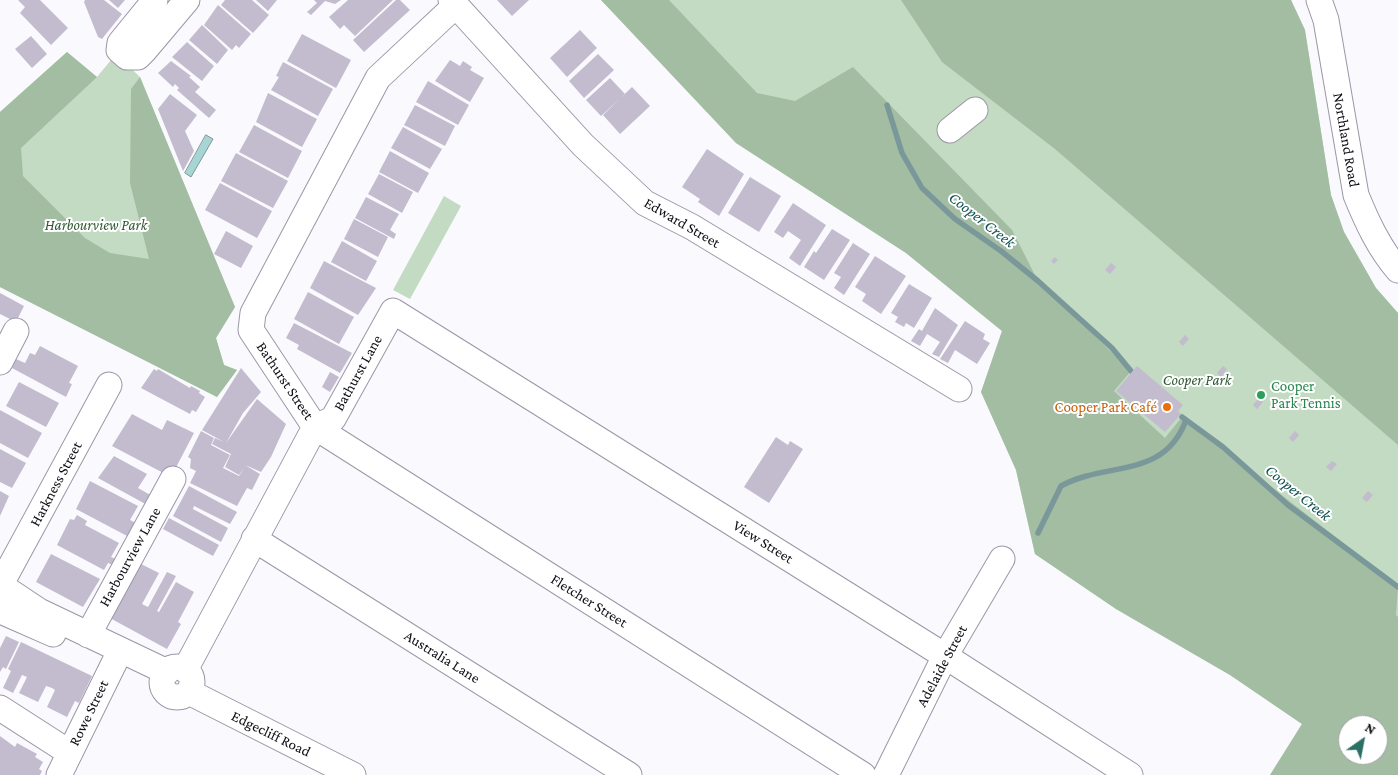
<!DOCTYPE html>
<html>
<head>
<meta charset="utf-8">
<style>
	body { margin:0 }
	#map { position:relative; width:1398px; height:775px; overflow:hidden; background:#faf9fd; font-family:"Crimson Pro",serif }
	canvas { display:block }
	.north { position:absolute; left:1338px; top:715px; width:50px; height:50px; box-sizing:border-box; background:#fff; border:1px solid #9f9ea1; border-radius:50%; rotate:33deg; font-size:14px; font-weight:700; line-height:20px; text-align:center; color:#0f0d13 }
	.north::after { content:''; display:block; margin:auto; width:18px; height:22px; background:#2b7064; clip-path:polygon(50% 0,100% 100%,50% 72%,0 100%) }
</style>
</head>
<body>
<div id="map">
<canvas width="1398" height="775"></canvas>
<div class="north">N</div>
</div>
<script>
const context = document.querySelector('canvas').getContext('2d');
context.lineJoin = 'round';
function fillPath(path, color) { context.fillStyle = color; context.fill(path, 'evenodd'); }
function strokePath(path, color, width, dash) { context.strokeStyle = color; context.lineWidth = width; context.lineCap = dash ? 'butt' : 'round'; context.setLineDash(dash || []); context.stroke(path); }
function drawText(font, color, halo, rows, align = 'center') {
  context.font = font + ' "Crimson Pro",serif'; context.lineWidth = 4; context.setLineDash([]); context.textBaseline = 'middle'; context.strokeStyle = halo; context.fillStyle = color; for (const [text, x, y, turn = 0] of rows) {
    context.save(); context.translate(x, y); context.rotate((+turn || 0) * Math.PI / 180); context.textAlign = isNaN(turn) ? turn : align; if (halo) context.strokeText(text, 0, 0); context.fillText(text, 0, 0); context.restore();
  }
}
fillPath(new Path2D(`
	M601,0h690l14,30 26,165 13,37 32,56 22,25v462h-128l32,-51 -72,-49 -114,-66 -81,-55 -19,-84 -35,-78 21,-61 -96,-78 -170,-110zM1348,725h30v30h-30z
	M67,52l30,25 19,-23 24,23 95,230 -19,31 8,27 13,5 -20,27 -217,-110v-175z
	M444,196l17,10 -51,93 -17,-9z`), '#c2dbc2');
fillPath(new Path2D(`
	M601,0h68l88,93 38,8 58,-34 159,163 26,51 93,90 -17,20 51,47 17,-21 216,169 -2,29 2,2v158h-128l32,-51 -72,-49 -114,-66 -81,-55 -19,-84 -35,-78 21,-61 -96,-78 -170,-110zM1348,725h30v30h-30z
	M901,0h390l14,30 26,165 13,37 32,56 22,25v132l-343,-296 -113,-87z
	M67,52l30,25 -76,71 2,28 62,62 25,15 39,6 -19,-76 1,-94 9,-12 95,230 -19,31 8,27 13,5 -20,27 -217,-110v-175z`), '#a3bda3');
const water = new Path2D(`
	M206,135l7,4 -22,38 -6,-4z`);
fillPath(water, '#a8d4d4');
strokePath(water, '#7a989a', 1);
strokePath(new Path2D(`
	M887,105l15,48 20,35 33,31 46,32 37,30 74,67 19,23
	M1182,417l41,30 65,58 110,82
	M1038,533l23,-47c45,-25 103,-6 125,-66`), '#7a989a', 5.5);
fillPath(new Path2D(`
	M18,0h22l28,28 -17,17 -31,-32 5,-6z
	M85,0h19l18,14 -20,25 -4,-2 -14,-35z
	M109,0h16l-7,8z
	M225,0h27l17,15 -16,18 -32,-28z
	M256,0h21l-9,11z
	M314,0h27l-6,4 -10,-3 -14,14 -4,-3 10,-9z
	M348,0h45l-38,36 -11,-11 -4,4 -11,-12z
	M396,0h4l10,10 -46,42 -11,-12z
	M497,0h32l-17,16z
	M218,5l33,29 -12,14 -3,-3 -4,5 -28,-25z
	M202,25l26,25 -11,14 -28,-24z
	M580,30l17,18 -30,29 -17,-19z
	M302,34l49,26 -15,28 -49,-27z
	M31,36l16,18 -15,14 -17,-19z
	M187,42l27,24 -12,15 -30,-24z
	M598,54l16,16 -30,28 -15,-17z
	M450,60l10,6 3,-5 9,6 -2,3 14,8 -14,24 -35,-21z
	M171,61l20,15 -2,1 11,10 -5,5 21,18 -7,8 -32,-28 2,-2 -4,-4 -2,3 -15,-14z
	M283,62l50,27 -15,27 -47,-26 8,-13 -3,-1z
	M610,78l15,16 -24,22 -15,-16z
	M428,81l41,24 -11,20 -42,-23z
	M632,87l18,19 -30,28 -17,-19z
	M268,93l49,26 -15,28 -46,-25z
	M170,94l27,21 -12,16 9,20 -11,20 -25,-62z
	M415,105l40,21 -10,20 -41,-21z
	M254,125l48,26 -14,27 -49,-26z
	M403,127l39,22 -12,20 -39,-21z
	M707,149l37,25 -25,42 -21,-14 2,-3 -18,-12z
	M390,151l39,22 -11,20 -39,-21z
	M236,153l52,28 -15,27 -52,-27z
	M379,174l34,18 -11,21 -34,-19z
	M750,177l31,19 -22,36 -31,-19z
	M220,183l52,28 -15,27 -52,-28z
	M366,197l33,17 -9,16 6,4 -2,5 -39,-21z
	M793,203l33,22 -26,41 -11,-8 12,-18 -13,-9 -5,7 -9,-6z
	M354,219l34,18 -10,20 -34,-18z
	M832,229l18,11 -26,40 -20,-13 10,-16 2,2z
	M226,231l27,15 -12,22 -27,-14z
	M342,241l35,20 -11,20 -35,-19z
	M853,243l17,11 -26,41 -10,-7 7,-11 -7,-4z
	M875,256l31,20 -25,38 -19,-13 4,-7 -11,-7z
	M1055,257l3,3 -4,4 -3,-3z
	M324,261l52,27 -18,27 -48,-27z
	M1111,263l5,4 -6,7 -5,-4z
	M909,284l23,14 -18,30 -8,-5 -2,4 -9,-5 3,-5 -7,-4z
	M308,292l46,25 -15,27 -45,-25z
	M0,293l24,13 -8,16 -16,-8z
	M935,308l23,17 -19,32 -7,-3 8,-12 -13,-8 -7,12 -9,-5 8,-12 3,2z
	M965,321l20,13 -2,5 7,4 -13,21 -22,-14 -7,13 -8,-4z
	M294,323l58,30 -12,20 -43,-24 2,-4 -13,-7z
	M1185,335l4,4 -6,7 -4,-4z
	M40,346l38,20 -9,17 3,1 -6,13 -54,-29 4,-9 9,4 5,-10 5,2z
	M1137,366l46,39 -5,6 3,3 -16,18 -49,-41z
	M1223,366l4,3 -6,8 -4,-4z
	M241,368l20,24 -18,21 -17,30 31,-44 29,25 -15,33 -10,15 -16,-7 15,9 -8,16 -5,-2 -10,18 -47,-23 6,-12 -6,-3 1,-9 -3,-2 13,-26 13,7 -3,7 19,10 -7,13 16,8 5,-8 -5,7 -14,-8 6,-13 -19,-10 3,-6 9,4 -22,-12z
	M154,369l3,2 1,-2 32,19 1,-2 9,5 -1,2 6,4 -9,15 -4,-2 -2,4 -49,-26z
	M330,372l9,5 -9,15 -8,-5z
	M19,382l40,21 -13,24 -40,-21z
	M1259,398l4,4 -6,7 -4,-4z
	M0,410l42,23 -14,25 -28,-15z
	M132,414l30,16 5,-10 27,13 -23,44 -59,-31z
	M1295,431l4,4 -6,7 -4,-4z
	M776,437l12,8 2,-4 13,8 -34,54 -25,-16z
	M0,449l26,14 -14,25 -12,-6z
	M114,456l33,18 -9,14 16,9 -5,9 -51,-28z
	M1332,461l5,3 -6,7 -5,-4z
	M90,481l48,25 -8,14 6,3 -7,14 -53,-28z
	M189,486l48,26 -7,12 -36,-18 -1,3 35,19 -7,14 -48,-26z
	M0,491l9,5 -9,20z
	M1368,491l5,4 -6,7 -5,-4z
	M77,515l10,6 -2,4 34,18 -8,14 5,2 -3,6 -5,-2 -4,7 -47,-25 13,-26 4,1z
	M169,518l50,27 -6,11 -50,-27z
	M51,554l49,25 -17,28 -47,-25z
	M141,564l18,9 -17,31 6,3 19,-35 9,4 -19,35 2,1 17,-30 18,10 -16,30 3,2 -14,25 -59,-32 14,-25 3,2z
	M6,636l13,6 -13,27 -3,-2 -3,5v-24z
	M21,642l71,34 -13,27 -4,-2 -8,16 -20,-10 8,-17 -3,-2 -6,-2 -8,16 -19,-9 8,-16 -5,-2 -9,18 -10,-5 8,-17 -3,-2z
	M0,736l15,11 2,-4 20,11 -2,3 8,5 -4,7 3,2 -2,4h-40z`), '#c2bcce');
const minor = new Path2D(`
	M155,0l-35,43 -1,7 8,7h11l6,-6 43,-51
	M451,0l132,145 62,58 47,24 267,162
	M1319,0l7,20 30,175c11,27 23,53 42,75
	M950,130l25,-20
	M0,362l16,-31
	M315,427l18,-8 60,-108 552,345 185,119
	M315,427l548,348
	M254,539l375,236
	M2,582l107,-197
	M9,591l30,20 128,61
	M3,612l50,22
	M88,635l85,-156
	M162 682a15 15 0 1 1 30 0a15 15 0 1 1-30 0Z
	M185,670l130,-243 -64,-97 2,-17 125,-235 78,-73
	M189,692l164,83
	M0,708l70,45
	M59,775l61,-124
	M886,775l59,-119 57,-97`);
strokePath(minor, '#9c96a7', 27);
strokePath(minor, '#fff', 25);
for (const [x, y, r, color] of [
	[1261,395,5,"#2e9e5b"],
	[1167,407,5,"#e8710a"]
]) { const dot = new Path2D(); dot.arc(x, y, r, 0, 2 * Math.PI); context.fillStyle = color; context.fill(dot); strokePath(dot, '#fff', 2); }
drawText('15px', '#0f0d13', '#fff', [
	["Northland Road",1346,140,80],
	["Edward Street",682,223,30],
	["Bathurst Lane",358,373,-61],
	["Bathurst Street",285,381,56],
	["Harkness Street",56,484,-62],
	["View Street",763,542,32],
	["Harbourview Lane",130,557,-61],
	["Fletcher Street",589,601,32],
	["Australia Lane",442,657,32],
	["Adelaide Street",942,666,-62],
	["Rowe Street",89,713,-64],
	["Edgecliff Road",271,734,26]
]);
drawText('italic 15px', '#2f5732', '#fff', [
	["Harbourview Park",96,225],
	["Cooper Park",1197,380]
]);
drawText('15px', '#27864d', '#fff', [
	["Cooper",1271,386],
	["Park Tennis",1271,403]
], 'left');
drawText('15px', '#c56008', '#fff', [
	["Cooper Park Café",1157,407]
], 'right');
drawText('italic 16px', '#125152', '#fff', [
	["Cooper Creek",982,220,38],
	["Cooper Creek",1298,493,39]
]);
</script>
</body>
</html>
